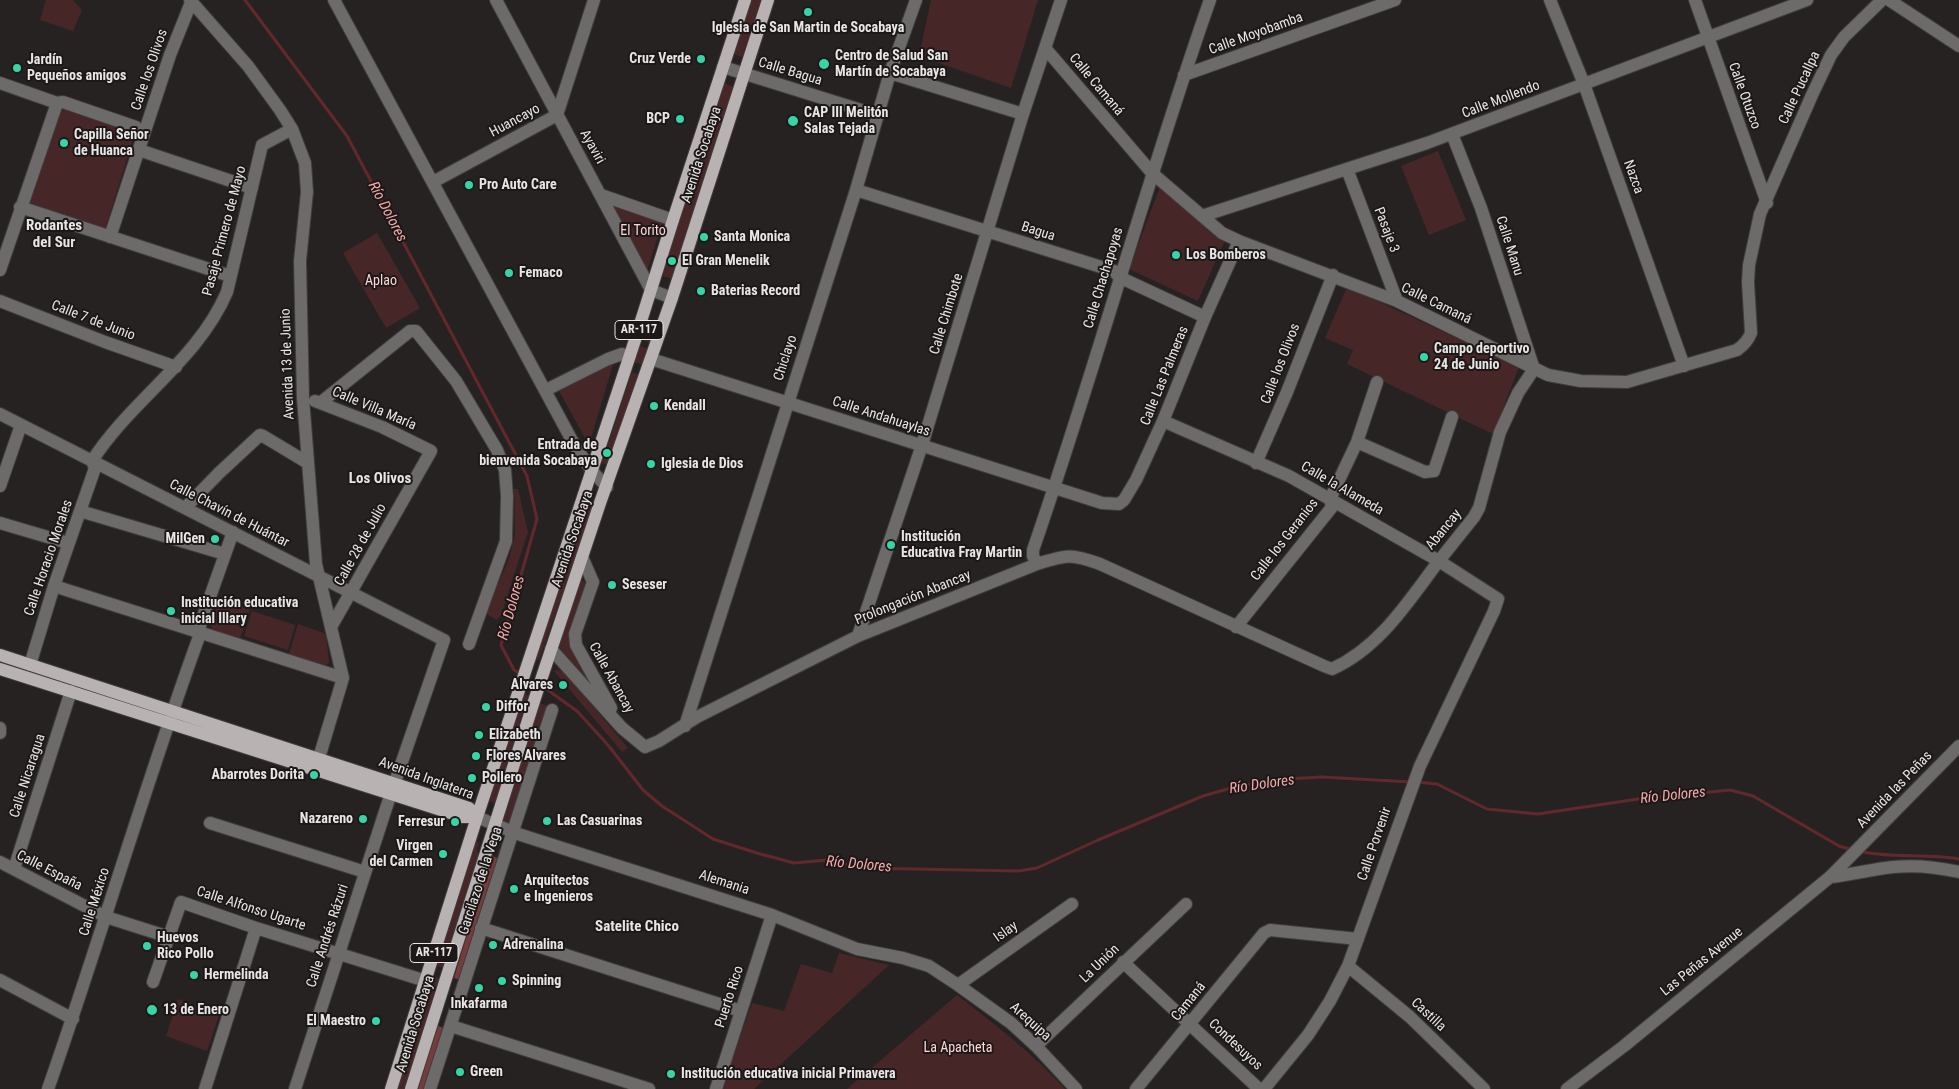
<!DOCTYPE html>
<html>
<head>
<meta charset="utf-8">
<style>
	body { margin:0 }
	canvas { display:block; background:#262221 }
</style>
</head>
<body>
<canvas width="1959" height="1089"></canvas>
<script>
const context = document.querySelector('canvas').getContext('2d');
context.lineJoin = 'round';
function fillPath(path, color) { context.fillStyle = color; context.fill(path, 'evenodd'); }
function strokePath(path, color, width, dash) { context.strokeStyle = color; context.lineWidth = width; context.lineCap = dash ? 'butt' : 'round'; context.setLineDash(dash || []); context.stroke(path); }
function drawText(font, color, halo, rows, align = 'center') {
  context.font = font + ' "Roboto Condensed",sans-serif'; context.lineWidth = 4; context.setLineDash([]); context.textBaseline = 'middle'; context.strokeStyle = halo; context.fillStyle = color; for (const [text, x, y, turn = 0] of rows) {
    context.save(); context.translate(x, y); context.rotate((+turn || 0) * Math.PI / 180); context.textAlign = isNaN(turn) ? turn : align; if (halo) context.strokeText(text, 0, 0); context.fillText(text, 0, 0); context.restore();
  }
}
fillPath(new Path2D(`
	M46,0h27l9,10 -9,21 -33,-11z
	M750,0h11l-19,57 -9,-3z
	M931,0h107l-27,88 -92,-32z
	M724,83l10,4 -61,192 -10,-3 17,-59z
	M61,106l75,24 -31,99 -75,-25 -1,-4z
	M1438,151l28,69 -37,15 -28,-69z
	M1160,187l65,53 -27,61 -69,-32z
	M608,200l55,20 -16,51z
	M377,233l43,75 -34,20 -43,-75z
	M1347,287l172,80 -26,67 -146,-70 6,-14 -28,-12z
	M648,321l9,3 -7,19 -8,-4z
	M639,346l10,3 -6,16 -9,-3z
	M614,361l-25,84 -31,-56z
	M632,372l7,3 -32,90 -5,-2z
	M514,489h4l10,43 -27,83 -4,5 -12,-7 24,-54 6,-25z
	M588,505l5,2 -54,153 -3,-1z
	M581,580l6,3 -17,46 21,54 -32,-36z
	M220,599l30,10 -10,30 -27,-9 -3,-6z
	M252,611l43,14 -7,25 -44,-14z
	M298,624l28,10 3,28 -1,2 -4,2 -35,-12z
	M559,670l5,2 64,76 -6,4 -68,-81z
	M525,694l3,2 -33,107 -6,-2z
	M540,703l7,3 -36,116 -3,1 -4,-1 -2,-4z
	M475,841l4,2 -2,7 2,4 -35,114 -7,-2z
	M839,953l50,12 -135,124h-32l30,-86 32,8 17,-47 31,9z
	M433,976l8,3 -36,110h-8z
	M957,995c39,30 74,57 108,94h-218z
	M178,999l41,16 -12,36 -41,-15z`), '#472627');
fillPath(new Path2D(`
	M491,856l7,2 -37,122 -7,-2z
	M438,1026l6,2 -20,61h-6z`), '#773b3e');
strokePath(new Path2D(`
	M245,0l102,136 180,340 10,43 -36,126 13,25 7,4
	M542,686l35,25 31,34 35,45 19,16 51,33 44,14 37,10 33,-3 34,8 157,3 19,-3 61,-28 105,-44 35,-10 49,-7 35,-2 89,5
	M1417,782l20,2 50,25 51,5 100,-15 92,-9 23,6 86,50 14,4
	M1859,851c33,8 67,2 100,8`), '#62282c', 3);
const minor = new Path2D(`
	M190,0l58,66 32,44 12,19 13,34 2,29 -7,69 3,137 13,166 27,114 -24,80
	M334,0l241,446 17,25 15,16
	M496,0l155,290 21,8
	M1550,0l34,84 100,282
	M1695,0l72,203
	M1889,0l70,46
	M1045,48l107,125 70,60 17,8 158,60 151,74 33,6 46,1 110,-32c7,-5 11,-9 14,-17l-3,-51 1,-17 11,-51 52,-119 19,-40 13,-18 38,-37
	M723,67l154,48
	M890,73l133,41
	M1184,75l211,-75
	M0,83l57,20 6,-1 73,25
	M139,150l113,38
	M1347,169l50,132
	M433,182l124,-67 37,-115
	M856,190l258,81 5,6 86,40
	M601,195l72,25
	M20,207l210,69
	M1202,216l225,-73 380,-143
	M110,237l60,-182 22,-55
	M0,270l57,-167
	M0,301l105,41 71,25
	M651,359l451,144 17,1 5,-4 12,-20 27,-59 42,-104 34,-76
	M546,390l62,-31 14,-5 8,2
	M315,401l67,26 49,24 -100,176
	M320,403l90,-72h6l40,50 41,69 8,20 2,26 -1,45 -37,103
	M0,414l444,226 -49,142
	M1163,421l126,55 150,85 59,38 -4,12 -74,155 -72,200 -18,35 -22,34 -44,54
	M1357,442l68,30 9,-1 18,-54
	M1256,463l31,-71 46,-117
	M0,486l21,-61
	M185,508l34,-35 41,-38 3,1 45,27
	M80,511l145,43
	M0,523l68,20
	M582,557l11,25 -18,52 1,11 35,63
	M1037,564l-4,-8v-6c63,-182 113,-368 177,-550
	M54,586l289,92
	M1236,627l96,-120 -2,-8 27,-57 20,-60
	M858,636l64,-191 101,-331 38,-114
	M551,649l71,79 23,19 14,-6 38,-24 161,-81 179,-72c29,-9 33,-11 63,0l224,102 8,3c47,-21 76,-67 106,-107 12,-15 24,-30 36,-45l5,-9 21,-76 18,-39 16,-24 -53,-161 -29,-74
	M30,665l24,-79 41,-118 -3,-7c39,-61 106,-101 135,-169l35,-147 30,-16
	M685,726l171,-536 34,-117 26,-73
	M0,728v5
	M477,817l41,17 254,81 85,34 46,9 26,8 29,19 53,38 25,23 40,43
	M210,823l155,49
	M0,862l106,55 63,20
	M14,869l57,-178
	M1830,877c21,-2 42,-8 63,-10 22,-2 44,0 66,5
	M481,928l260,83
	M1123,962l136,127
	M1348,966l62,51 74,72
	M0,980l73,39
	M153,982l28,-80 75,26 170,53
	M958,985l114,-81
	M451,1026l198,63
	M1036,1046l150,-142
	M48,1089c53,-151 97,-305 152,-455v-9l33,-93
	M205,1089l51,-161
	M295,1089l96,-296
	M430,1089l122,-379
	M716,1089l56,-174
	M1136,1089l128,-156 6,-3 88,9
	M1567,1089l57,-43 206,-169 129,-131`);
const major = new Path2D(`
	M0,655l469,153 8,9
	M0,669l463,148h14
	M391,1089l86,-272 158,-477 38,-120 72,-220
	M411,1089l124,-391 65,-195 72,-205 96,-298`);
strokePath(minor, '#413d3c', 14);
strokePath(major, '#413d3c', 14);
strokePath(minor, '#6d6a6a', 12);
strokePath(major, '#b8b2b2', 12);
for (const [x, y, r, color] of [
	[808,12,5,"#37d4a6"],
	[701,59,5,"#37d4a6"],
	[824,64,6,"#37d4a6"],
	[17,68,5,"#37d4a6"],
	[680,119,5,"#37d4a6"],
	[793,121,6,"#37d4a6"],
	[64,143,5,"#37d4a6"],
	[469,185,5,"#37d4a6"],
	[704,237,5,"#37d4a6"],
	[1176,255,5,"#37d4a6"],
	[672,261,5,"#37d4a6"],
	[509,273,5,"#37d4a6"],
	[701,291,5,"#37d4a6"],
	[1424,357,5,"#37d4a6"],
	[654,406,5,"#37d4a6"],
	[607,453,5,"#37d4a6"],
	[651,464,5,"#37d4a6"],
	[215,539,5,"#37d4a6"],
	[891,545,5,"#37d4a6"],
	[612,585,5,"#37d4a6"],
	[171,611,5,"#37d4a6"],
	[563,685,5,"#37d4a6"],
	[486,707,5,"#37d4a6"],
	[479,735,5,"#37d4a6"],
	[476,756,5,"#37d4a6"],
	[314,775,5,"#37d4a6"],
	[472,778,5,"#37d4a6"],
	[363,819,5,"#37d4a6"],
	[547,821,5,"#37d4a6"],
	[455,822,5,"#37d4a6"],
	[443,854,5,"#37d4a6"],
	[514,889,5,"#37d4a6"],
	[493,945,5,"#37d4a6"],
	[147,946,5,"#37d4a6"],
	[194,975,5,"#37d4a6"],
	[502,981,5,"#37d4a6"],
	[479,988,5,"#37d4a6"],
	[152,1010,6,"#37d4a6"],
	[376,1021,5,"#37d4a6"],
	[460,1072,5,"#37d4a6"],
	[671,1074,5,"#37d4a6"]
]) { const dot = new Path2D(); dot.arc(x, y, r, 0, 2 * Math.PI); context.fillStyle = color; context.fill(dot); strokePath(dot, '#1d1818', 2); }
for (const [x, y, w] of [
	[639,330,48],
	[434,953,48]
]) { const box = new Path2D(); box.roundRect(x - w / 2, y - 9.5, w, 19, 4); context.fillStyle = '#1d1818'; context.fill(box); strokePath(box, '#e8e5e5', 1); }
drawText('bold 12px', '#e8e5e5', null, [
	["AR-117",639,330],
	["AR-117",434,953]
]);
drawText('bold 14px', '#e8e5e5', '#1d1818', [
	["Iglesia de San Martin de Socabaya",808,28,"center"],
	["Centro de Salud San",835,56],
	["Martín de Socabaya",835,72],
	["Cruz Verde",691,59,"right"],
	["Jardín",27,60],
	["Pequeños amigos",27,76],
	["CAP III Melitón",804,113],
	["Salas Tejada",804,129],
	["BCP",670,119,"right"],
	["Capilla Señor",74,135],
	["de Huanca",74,151],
	["Pro Auto Care",479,185],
	["Santa Monica",714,237],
	["Los Bomberos",1186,255],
	["El Gran Menelik",682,261],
	["Femaco",519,273],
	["Baterias Record",711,291],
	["Campo deportivo",1434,349],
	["24 de Junio",1434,365],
	["Kendall",664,406],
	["Entrada de",597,445,"right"],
	["bienvenida Socabaya",597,461,"right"],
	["Iglesia de Dios",661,464],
	["Institución",901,537],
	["Educativa Fray Martin",901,553],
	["MilGen",205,539,"right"],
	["Seseser",622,585],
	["Institución educativa",181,603],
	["inicial Illary",181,619],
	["Alvares",553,685,"right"],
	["Diffor",496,707],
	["Elizabeth",489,735],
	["Flores Alvares",486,756],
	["Abarrotes Dorita",304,775,"right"],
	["Pollero",482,778],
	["Nazareno",353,819,"right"],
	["Las Casuarinas",557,821],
	["Ferresur",445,822,"right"],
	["Virgen",433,846,"right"],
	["del Carmen",433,862,"right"],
	["Arquitectos",524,881],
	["e Ingenieros",524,897],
	["Huevos",157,938],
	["Rico Pollo",157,954],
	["Adrenalina",503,945],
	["Hermelinda",204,975],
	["Spinning",512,981],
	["Inkafarma",479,1004,"center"],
	["13 de Enero",163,1010],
	["El Maestro",366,1021,"right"],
	["Green",470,1072],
	["Institución educativa inicial Primavera",681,1074]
], 'left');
drawText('14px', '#e8e5e5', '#1d1818', [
	["Calle Moyobamba",1256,34,-20],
	["Calle los Olivos",150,70,-71],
	["Calle Bagua",790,72,17],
	["Calle Camaná",1096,85,50],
	["Calle Pucallpa",1800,88,-65],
	["Calle Otuzco",1744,96,70],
	["Calle Mollendo",1501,100,-21],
	["Huancayo",515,121,-28],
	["Ayaviri",592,147,61],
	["Avenida Socabaya",702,155,-72],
	["Nazca",1633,177,70],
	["Pasaje 3",1386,230,69],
	["Pasaje Primero de Mayo",225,231,-75],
	["Bagua",1038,232,18],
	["Calle Manu",1509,246,72],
	["Calle Chachapoyas",1104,278,-73],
	["Calle Camaná",1436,304,26],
	["Calle Chimbote",947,314,-73],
	["Calle 7 de Junio",93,321,21],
	["Chiclayo",786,358,-72],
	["Avenida 13 de Junio",288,364,-92],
	["Calle los Olivos",1281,364,-69],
	["Calle Las Palmeras",1165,376,-68],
	["Calle Villa María",374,409,23],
	["Calle Andahuaylas",881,417,18],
	["Calle la Alameda",1342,489,30],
	["Calle Chavín de Huántar",229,514,27],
	["Abancay",1444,530,-51],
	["Avenida Socabaya",573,539,-71],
	["Calle los Geranios",1285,540,-52],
	["Calle 28 de Julio",361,545,-61],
	["Calle Horacio Morales",49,558,-71],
	["Prolongación Abancay",913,598,-22],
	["Calle Abancay",611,678,61],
	["Calle Nicaragua",28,776,-72],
	["Avenida Inglaterra",426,779,20],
	["Avenida las Peñas",1895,790,-46],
	["Calle Porvenir",1375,844,-71],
	["Calle España",49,871,27],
	["Garcilazo de la Vega",481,881,-72],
	["Alemania",724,883,18],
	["Calle México",95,902,-72],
	["Calle Alfonso Ugarte",251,909,18],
	["Islay",1006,932,-35],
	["Calle Andrés Rázuri",328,936,-72],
	["Las Peñas Avenue",1702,962,-39],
	["La Unión",1100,964,-44],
	["Puerto Rico",730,997,-72],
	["Camaná",1189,1002,-51],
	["Castilla",1428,1015,43],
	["Arequipa",1030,1022,42],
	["Avenida Socabaya",416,1024,-73],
	["Condesuyos",1235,1045,43]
]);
drawText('14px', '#fed5d5', '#1d1818', [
	["El Torito",643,231],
	["Aplao",381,281],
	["La Apacheta",958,1048]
]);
drawText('italic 15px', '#f6a9aa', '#1d1818', [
	["Río Dolores",387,212,62],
	["Río Dolores",512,608,-75],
	["Río Dolores",1262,785,-8],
	["Río Dolores",1673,796,-6],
	["Río Dolores",859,865,5]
]);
drawText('bold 15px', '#e8e5e5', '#1d1818', [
	["Rodantes",54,226],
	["del Sur",54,243],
	["Los Olivos",380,479],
	["Satelite Chico",637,927]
]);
</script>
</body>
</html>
